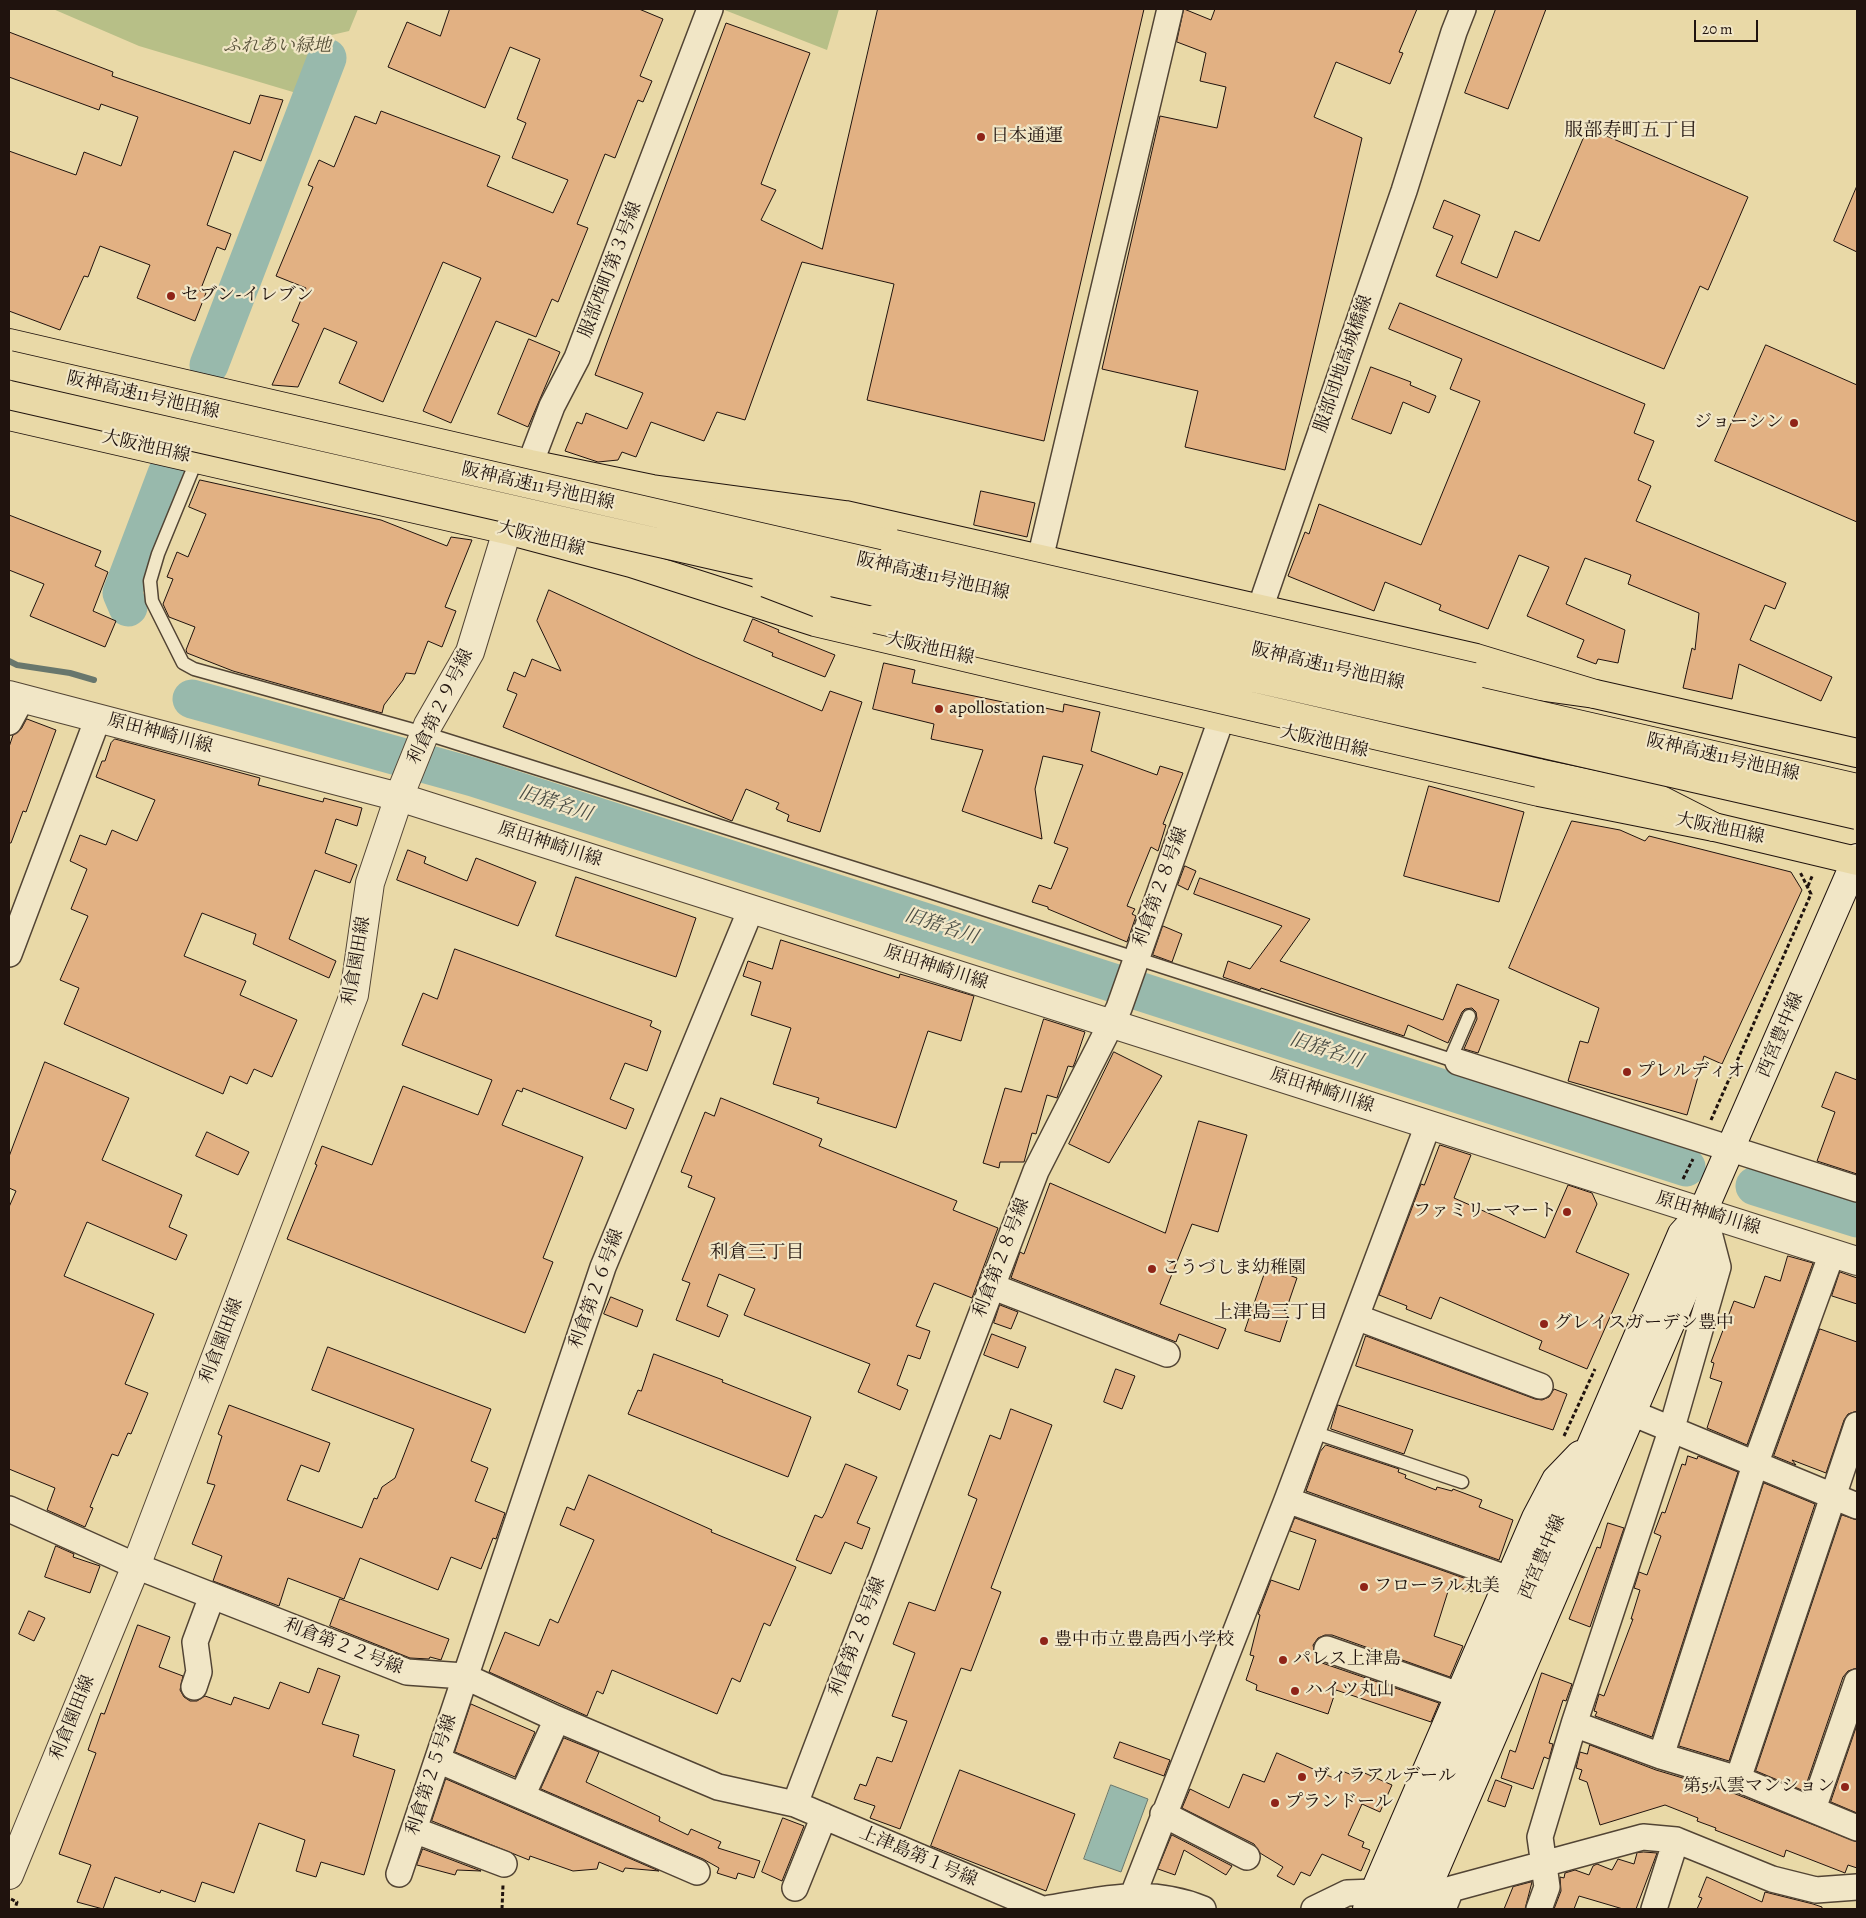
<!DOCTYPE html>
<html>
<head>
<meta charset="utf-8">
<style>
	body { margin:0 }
	#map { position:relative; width:1866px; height:1918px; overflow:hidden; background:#e9d9a7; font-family:Alegreya,serif }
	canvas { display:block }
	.frame { position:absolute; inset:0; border:10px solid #20130e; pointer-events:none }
	.scale { position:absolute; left:1694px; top:20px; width:64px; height:22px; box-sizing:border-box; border:2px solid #20130e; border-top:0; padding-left:6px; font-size:15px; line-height:18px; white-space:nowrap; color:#20130e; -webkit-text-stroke:4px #f1e6c6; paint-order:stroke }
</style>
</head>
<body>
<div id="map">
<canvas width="1866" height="1918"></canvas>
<div class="frame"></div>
<div class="scale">20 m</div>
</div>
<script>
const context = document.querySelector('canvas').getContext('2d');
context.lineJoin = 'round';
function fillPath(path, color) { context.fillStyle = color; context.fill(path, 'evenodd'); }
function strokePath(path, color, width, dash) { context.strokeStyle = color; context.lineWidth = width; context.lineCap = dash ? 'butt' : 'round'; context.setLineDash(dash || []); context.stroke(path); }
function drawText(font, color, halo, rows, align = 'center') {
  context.font = font + ' Alegreya,"Noto Serif JP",serif'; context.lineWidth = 4.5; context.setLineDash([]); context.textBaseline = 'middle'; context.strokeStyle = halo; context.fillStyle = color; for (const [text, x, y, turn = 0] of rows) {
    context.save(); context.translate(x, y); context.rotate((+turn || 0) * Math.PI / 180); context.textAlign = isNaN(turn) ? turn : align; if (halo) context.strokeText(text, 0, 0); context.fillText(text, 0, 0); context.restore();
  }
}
fillPath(new Path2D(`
	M53,9h305l-9,22 -26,6 -20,58 -164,-49z
	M722,9h117l-12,41z`), '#b7bf87');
const water = new Path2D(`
	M1111,1785l37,14 -27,73 -37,-13z`);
fillPath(water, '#98b9ac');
strokePath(water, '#68776d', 1);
strokePath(new Path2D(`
	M9,661l8,4 53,8 24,7`), '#68776d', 6);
strokePath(new Path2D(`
	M209,365l118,-307
	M128,607l-6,-14 45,-119
	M192,699l281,78 1213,390
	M1755,1186l102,32`), '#98b9ac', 39);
const building = new Path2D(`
	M450,9h189l24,10 -23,57 12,5 -9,21 -5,-2 -23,58 -10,-4 -28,70 11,4 -30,74 -6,-3 -16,38 -40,-16 -45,102 -28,-12 58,-133 -38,-16 -60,140 -44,-19 18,-41 -33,-14 -26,59 -26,-2 27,-61 -7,-3 14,-33 -30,-12 37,-89 -5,-2 11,-25 15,7 21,-51 21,8 5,-13 119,45 -13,30 66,27 15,-33 -56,-22 14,-35 -9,-4 23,-60 -30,-12 -25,61 -97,-41 19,-45 33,14z
	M878,9h266l-100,432 -177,-41 27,-116 -92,-22 -57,158 -28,-8 -13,29 -53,-19 -15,35 -14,-5 -4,8 -20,2 -33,-11 12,-29 5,2 4,-11 41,16 16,-36 -48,-18 131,-352 84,30 -49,131 15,6 -15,30 61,29z
	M1184,9l27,11 4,-11h202l-18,43 4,1 -13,31 -54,-22 -22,55 48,21 -77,332 -100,-23 13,-56 -96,-22 58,-253 57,12 9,-41 -26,-6 6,-28 -29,-11z
	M1496,9h50l-38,100 -43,-16z
	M9,32l104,40 -1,4 138,48 10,-29 23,5 -22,61 -27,-10 -27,74 24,9 -6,16 -8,-3 -17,44 6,2 -11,28 -58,-23 13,-33 -50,-19 -12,31 -4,-1 -24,54 -51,-19v-160l67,24 8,-23 37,14 17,-49 -37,-13 -2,6 -90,-33z
	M1588,128l160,69 -40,93 -8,-4 -36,83 -228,-93 17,-40 -20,-8 11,-28 36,15 -19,48 36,15 18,-47 24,10z
	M1857,186v66l-23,-11z
	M1400,303l245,101 -11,29 20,8 -16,39 13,6 -15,35 150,62 -11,26 -10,-4 -15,35 82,37 -11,24 -82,-37 -7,35 -49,-11 9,-40 3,2 4,-37 -71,-29 3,-9 -46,-17 -19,46 59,26 -7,33 -20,-4 -2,5 -19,-7 7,-17 -57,-24 22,-49 -30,-12 -31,74 -49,-19 2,-5 -56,-23 -11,29 -86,-35 17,-44 4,2 10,-30 102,41 59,-144 -30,-12 12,-30 -73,-30z
	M529,339l31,13 -32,75 -30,-13z
	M1766,345l91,40v137l-142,-61z
	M1371,367l40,15 -1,3 26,11 -7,17 -26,-11 -12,32 -39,-15z
	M200,480l181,40 66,26 4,-9 21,3 -27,67 11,4 -14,36 -14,-6 -13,33 -9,-1 -3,7 -19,25 -2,8 -149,-42 -46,-18 -1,-3 9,-23 -26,-10 -6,-13 10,-25 -6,-2 10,-25 11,5 18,-43 -17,-7z
	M981,491l54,12 -8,34 -53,-12z
	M9,515l92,36 -6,15 13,6 -15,39 23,10 -11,26 -75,-31 14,-32 -35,-14z
	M549,590l146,67 127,54 8,-20 32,11 -42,130 -33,-11 2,-6 -13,-6 3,-6 -33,-14 -14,32 -229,-94 14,-33 -10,-4 7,-18 11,5 7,-18 29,12 -24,-50z
	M753,619l26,11 -1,2 57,23 -10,22 -53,-21 1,-3 -29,-12z
	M884,663l31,7 -3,13 110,23 1,-3 40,9 1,-8 36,8 -9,39 66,24 3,-9 23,7 -20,51 3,1 -8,26 -7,-4 -24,59 8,3 -3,5 4,2 -9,26 -79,-33v-2l-16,-5 7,-17 12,4 17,-41 -14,-5 29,-78 -40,-9 -8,33 7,50 -80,-28 21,-61 -52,-11 3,-15 -61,-15z
	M27,719l29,11 -30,82 -3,-1 -12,32h-2v-96l4,-12 8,-6z
	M115,739l145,39 -2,7 65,17 1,-4 38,10 -5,18 -21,-7 -11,34 32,12 -7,18 -35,-13 -26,69 47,22 -7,17 -76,-34 3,-10 -54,-21 -18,43 62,25 -6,14 57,25 -25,57 -18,-8 -7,15 -17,-8 -7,18 -159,-70 15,-36 -19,-8 28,-64 -17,-7 16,-40 -17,-8 10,-26 26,10 6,-15 25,11 18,-41 -59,-23 6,-16h3l6,-18z
	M1429,786l95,26 -25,90 -95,-26z
	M1572,821l48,9 25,11 4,-5 142,36 11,18 -80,174 -18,-8 -17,59 -119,-34 12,-40 8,2 11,-35 -90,-40z
	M408,850l18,7 -2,6 43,18 9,-23 60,24 -18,44 -121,-46z
	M1185,866l11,5 -8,19 -10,-5z
	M576,877l120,41 -20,59 -120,-41z
	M1200,878l110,41 -30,42 163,59 14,-36 42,16 -21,53 -14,-4 13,-30 -1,-7 -4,-4 -7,1 -3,3 -14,31 -40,-18 -4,11 -143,-48 -1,2 -37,-13 5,-16 22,8 32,-43 -88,-32z
	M1163,926l19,8 -10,28 -19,-7z
	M781,940l118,38 1,-4 74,22 -13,45 -33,-10 -32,97 -79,-25 2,-5 -46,-14 18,-56 -40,-13 10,-33 -18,-6 5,-15 24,8z
	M455,949l197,72 -2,5 11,5 -14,40 -22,-8 -15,36 24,10 -8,20 -103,-41 -1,4 -5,-2 -15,35 81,32 -40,101 10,4 -28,71 -238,-94 30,-74 -2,-1 7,-18 50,19 31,-79 75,29 14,-35 -90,-35 21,-52 14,6z
	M1044,1019l41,13 -10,30 -2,5 -5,-1 -11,32 -10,-3 -11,39 -4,-1 -8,29h-24l-1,6 -16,-5 22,-75 16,4z
	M1114,1052l48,24 -53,87 -40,-19z
	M45,1062l84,36 -27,62 80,35 -13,32 18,8 -11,25 -89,-38 -23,54 90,38 -29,70 23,9 -17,41 -3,-1 -10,23 -6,-2 -22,53 3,1 -8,19 -38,-17 8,-22 -46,-19v-262l7,-16 -7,-3v-31z
	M1836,1072l21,8v94l-40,-13 18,-49 -13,-5z
	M721,1098l101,41 -3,7 138,55 -4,9 45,18 -26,70 -38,-15 -18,43 14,5 -10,28 -12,-4 -11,30 11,5 -8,20 -42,-18 12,-28 -126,-49 11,-26 -36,-15 -12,32 21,9 -9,22 -43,-17 14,-37 -8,-3 33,-82 -27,-11 4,-11 -11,-4 24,-60 9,4z
	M1199,1121l48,14 -29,97 -26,-8 -32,80 66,25 -8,20 -39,-15 -3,8 -165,-64 9,-26 4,2 26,-71 115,50z
	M207,1132l42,20 -11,23 -42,-19z
	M1440,1145l31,10 -17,43 91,40 23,-53 24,8 5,11 -21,48 53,22 -42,95 -48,-20 3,-8 -102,-44 -9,22 -25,-10 1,-3 -28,-11 42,-111 3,1z
	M1788,1256l25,7 -66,182 -40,-17 15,-46 -12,-4 4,-15 -3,-1 23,-61 20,7 11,-32 15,5z
	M1267,1267l30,11 -12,35 4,2 -9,27 -35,-11z
	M1840,1272l17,6v26l-25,-8z
	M611,1297l32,13 -6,17 -33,-13z
	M1000,1305l18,7 -7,17 -17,-6z
	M1820,1329l37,13v69l-9,3 -4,6 -18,53 -34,-13 4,5 -22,-9z
	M992,1334l34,13 -8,21 -34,-13z
	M1366,1336l169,63 7,1 7,-3 5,-8 13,5 -14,36 -197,-64z
	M328,1347l163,62 -20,52 17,7 -13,33 30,12 -9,26 -3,-1 -12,31 -30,-12 -13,33 -78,-32 -16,41 -56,-21 -9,28 -66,-25 9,-25 -30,-12 23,-59 -8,-2 15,-47 -4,-2 11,-29 101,38 -11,29 -18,-7 -14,35 75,28 12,-30 3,1 5,-12 13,-9 19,-49 -102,-39z
	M654,1354l69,26 -1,2 89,35 -23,60 -160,-63 10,-24 3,1z
	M1116,1369l19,7 -13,33 -18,-7z
	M1338,1405l75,25 -9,24 -73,-25z
	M1011,1409l41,16 -61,163 10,4 -30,79 -10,-3 -61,161 -30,-11 5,-12 -21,-7 6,-15 6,2 11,-29 15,5 15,-41 -15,-5 23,-63 -22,-9 16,-42 26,9 42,-112 -9,-4 22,-60 10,4z
	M1326,1445l73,24 -1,3 8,3 -1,3 31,12 1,-3 15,4 1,-2 29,11 -3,7 34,13 -14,40 -193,-69 14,-39z
	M1688,1456l9,3 1,-3 40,16 -86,265 -57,-21 2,-4 -3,-1 5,-17 5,2 29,-77h-2l9,-29 -6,-2 5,-16 8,3 14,-39 -7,-3 8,-21 3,1 17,-49 3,1z
	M846,1464l31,13 -20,46 13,5 -8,21 -17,-7 -14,32 -35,-14 19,-45 7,3 3,-5z
	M589,1475l123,55 -1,2 85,35 -26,59 -6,-3 -24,59 -8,-4 -15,36 -105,-44 -9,24 -6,-3 -10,25 -98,-44 16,-40 34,14 11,-27 8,4 36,-83 -34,-15 7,-18 7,3z
	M1764,1483l51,21 -86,257 -50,-15z
	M1842,1515l15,5v148l-9,3 -5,6 -39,114 -48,-20z
	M1295,1518l180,64 -3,10 -22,-7 -16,51 29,10 -13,31 -118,-42h-7l-7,3 -5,7 3,13 6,5 117,40 -8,19 -95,-32 -8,24 -72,-24 1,-5 -11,-5 8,-24 -4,-1 10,-40 -2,-1 13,-34 28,10 17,-50 -26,-9z
	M1608,1523l16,5 -34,99 -21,-8 28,-72 3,1z
	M56,1546l18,8 -1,3 27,9 -10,27 -45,-16z
	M340,1599l109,40 -8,21 -11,-3 -1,2 -19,-1 -80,-32z
	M29,1611l16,7 -11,23 -15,-7z
	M138,1625l32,12 -11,30 24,9 -3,14 4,7 6,4h7l8,-5 26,9 3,-8 35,12 11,-27 29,11 9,-25 22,8 -18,48 37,11 -6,21 42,14 -31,105 -43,-13 -5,15 -20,-6 9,-31 -46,-17 -25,70 -32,-11 -7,20 -34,-12 -1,3 -45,-16 -12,32 -26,-7 14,-37 -32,-11 37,-101 -8,-3 13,-37 3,1z
	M1542,1673l30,11 -6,17 -3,-1 -14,43 4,1 -4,15 -5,-2 -11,32 -32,-11 9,-28 5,2z
	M471,1704l64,28 -20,45 -60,-25z
	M1857,1725v88l-26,-11z
	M564,1738l35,14 -13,30 74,35 -1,4 29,14 3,-6 30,13 -3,6 42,13 -6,17 -16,-5 -2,6 -19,-6 2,-5 -16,-9 -162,-70z
	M1120,1742l50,18 -6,16 -50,-18z
	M1590,1745l66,25 77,23 124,49v26l-9,-3 -3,8 -59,-23 -2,7 -69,-27 1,-2 -19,-7 1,-3 -33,-13 -65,20 -13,-43 -8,-3 3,-9 -6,-2 4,-16 7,2z
	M1277,1753l61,27 4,-9 15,6 3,-6 32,14 -12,27 -18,-8 -14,31 16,7 -2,5 8,3 -9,21 -39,-17 -12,22 -9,-4 -7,13 -17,-9 6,-9 -23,-14 -6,-9 -72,-36 8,-19 39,19 14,-34 21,8z
	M960,1770l115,44 -29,77 -115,-45z
	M446,1779l213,92 -34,-3 -2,4 -24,-10 -2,7 -24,2 -43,-15 -1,4 -97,-39z
	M1496,1780l16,6 -7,21 -17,-6z
	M783,1818l21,8 -22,55 -20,-9z
	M1172,1835l60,31 -6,9 -42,-25 -9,25 -17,-6z
	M423,1849l58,22 -24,-1 -2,5 -38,-10z
	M1644,1852l13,1 -21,56h-13l-44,-13 -5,13h-20l7,-18 -1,-14 4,1 1,-5 10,-3 14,5 4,-9 4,-2 15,6 6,-11 16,5 3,-11z
	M1707,1877l55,25 3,-10 48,12 9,3v2h-125l5,-11 -3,-1z
	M1532,1882l-7,27h-21l9,-22z`);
fillPath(building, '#e2b183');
strokePath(building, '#20130e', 1);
const service = new Path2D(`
	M197,459l-39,95 -8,27 2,20 31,62 11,6 230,64 503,158 531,171
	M1450,1060l19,-44
	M1313,1432l149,50`);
const minor = new Path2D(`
	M530,464l22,-58 25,-48 133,-349
	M1040,559l130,-550
	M1253,629l151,-438 50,-159 9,-23
	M9,722l13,-24
	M9,954l89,-236
	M1458,1062l399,127
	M991,1286l176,68
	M1356,1317l184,69
	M1632,1413l225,93
	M1287,1500l222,79
	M9,1509l127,57 271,106 57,4 93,43 161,68 77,17 247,105
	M1327,1649l132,46
	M194,1687l5,-15 -4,-30 17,-46
	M1574,1724l87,32 77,23 119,49
	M1661,1756l94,-291 77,-212
	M445,1763l252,109
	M1738,1779l119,-354
	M522,1796l35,-77
	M795,1804l241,-633 83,-163 109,-308
	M1813,1809l44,-127
	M1163,1814l84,43
	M414,1830l90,34
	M399,1874l204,-607 148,-358
	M795,1888l29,-72
	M1133,1895l154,-395 141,-375
	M1045,1909c56,-9 103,-23 158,0
	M1314,1909l33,-16 28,-1
	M1443,1909l8,-20 192,-52 33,3 96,39 44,11 41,-3
	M1539,1909l8,-22 -7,-50 34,-113 97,-293 47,-164 -12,-46
	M1654,1909l22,-69`);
const tertiary = new Path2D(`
	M9,695l390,102 1458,464
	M9,1875l127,-309 218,-571 16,-112 29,-86 29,-72 42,-73 44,-144`);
const secondary = new Path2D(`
	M1367,1909l169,-391 20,-38 24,-25
	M1392,1909l290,-675 21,-23 154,-353
	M1418,1909l287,-666 -2,-32`);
const primary = new Path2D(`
	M9,343l521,121 122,25 193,26 195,44 436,99 119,36 262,59
	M9,416l498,114 124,33 184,59 724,170 175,35 143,34`);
const motorway = new Path2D(`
	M684,509l75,10 135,25
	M818,603l58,16
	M1473,677l122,17
	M1538,773l119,25 57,29`);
strokePath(service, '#524434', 15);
strokePath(minor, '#524434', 28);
strokePath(tertiary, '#524434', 30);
strokePath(secondary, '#20130e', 30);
strokePath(primary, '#20130e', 30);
strokePath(motorway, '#20130e', 30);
strokePath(new Path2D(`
	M1808,886l5,-12
	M1711,1120l100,-226 -11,-22
	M1683,1179l10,-20
	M1564,1436l31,-67
	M11,1899l6,3 -2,7
	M502,1909l1,-24`), '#20130e', 3, [4, 2.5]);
strokePath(service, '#f1e6c6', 12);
strokePath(minor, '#f1e6c6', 25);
strokePath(tertiary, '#f1e6c6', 28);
strokePath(secondary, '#f1e6c6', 28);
strokePath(primary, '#e9d9a7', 28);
strokePath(motorway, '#e9d9a7', 28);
const motorwayBridge = new Path2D(`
	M9,365l1848,423
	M9,395l1848,420
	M894,544l579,133
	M766,583l52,20
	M876,619l662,154`);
strokePath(motorwayBridge, '#20130e', 30, []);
strokePath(motorwayBridge, '#e9d9a7', 28);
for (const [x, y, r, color] of [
	[981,137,5,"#8f2418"],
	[171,296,5,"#8f2418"],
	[1794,423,5,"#8f2418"],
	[939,709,5,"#8f2418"],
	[1627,1072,5,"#8f2418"],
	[1567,1212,5,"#8f2418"],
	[1152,1269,5,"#8f2418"],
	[1544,1324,5,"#8f2418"],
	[1364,1587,5,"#8f2418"],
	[1044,1641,5,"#8f2418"],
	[1283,1660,5,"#8f2418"],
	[1295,1691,5,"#8f2418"],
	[1302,1777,5,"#8f2418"],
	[1845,1787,5,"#8f2418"],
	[1275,1803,5,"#8f2418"]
]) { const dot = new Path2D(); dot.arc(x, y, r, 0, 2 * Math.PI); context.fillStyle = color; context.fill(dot); strokePath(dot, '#f1e6c6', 2); }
drawText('italic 18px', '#554f38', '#f1e6c6', [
	["ふれあい緑地",277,47]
]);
drawText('18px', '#20130e', '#f1e6c6', [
	["日本通運",991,137],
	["セブン-イレブン",181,296],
	["ジョーシン",1784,423,"right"],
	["apollostation",949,709],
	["プレルディオ",1637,1072],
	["ファミリーマート",1557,1212,"right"],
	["こうづしま幼稚園",1162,1269],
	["グレイスガーデン豊中",1554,1324],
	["フローラル丸美",1374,1587],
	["豊中市立豊島西小学校",1054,1641],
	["パレス上津島",1293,1660],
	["ハイツ丸山",1305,1691],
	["ヴィラアルデール",1312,1777],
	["第5八雲マンション",1835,1787,"right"],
	["プランドール",1285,1803]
], 'left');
drawText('18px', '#20130e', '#f1e6c6', [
	["服部西町第３号線",611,270,-69],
	["服部団地高城橋線",1344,364,-71],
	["阪神高速11号池田線",143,396,13],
	["大阪池田線",146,447,13],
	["阪神高速11号池田線",538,487,13],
	["大阪池田線",541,539,15],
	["阪神高速11号池田線",933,577,13],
	["大阪池田線",930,649,13],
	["阪神高速11号池田線",1328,667,13],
	["利倉第２９号線",441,707,-64],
	["原田神崎川線",160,734,15],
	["大阪池田線",1324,742,13],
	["阪神高速11号池田線",1723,758,13],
	["大阪池田線",1720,829,12],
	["原田神崎川線",550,845,18],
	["利倉第２８号線",1161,887,-70],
	["利倉園田線",357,961,-80],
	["原田神崎川線",936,968,18],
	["西宮豊中線",1781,1035,-67],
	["原田神崎川線",1322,1091,18],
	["原田神崎川線",1708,1214,17],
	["利倉第２８号線",1002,1258,-69],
	["利倉第２６号線",597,1289,-70],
	["利倉園田線",222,1341,-69],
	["西宮豊中線",1543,1557,-67],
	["利倉第２８号線",858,1637,-69],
	["利倉第２２号線",343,1647,21],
	["利倉園田線",73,1718,-68],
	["利倉第２５号線",432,1775,-72],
	["上津島第１号線",918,1857,23]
]);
drawText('19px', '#20130e', '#f1e6c6', [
	["服部寿町五丁目",1631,131],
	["利倉三丁目",757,1253],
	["上津島三丁目",1271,1313]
]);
drawText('italic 19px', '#4a4d45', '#f1e6c6', [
	["旧猪名川",555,804,18],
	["旧猪名川",941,927,18],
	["旧猪名川",1326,1051,18]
]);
</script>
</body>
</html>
